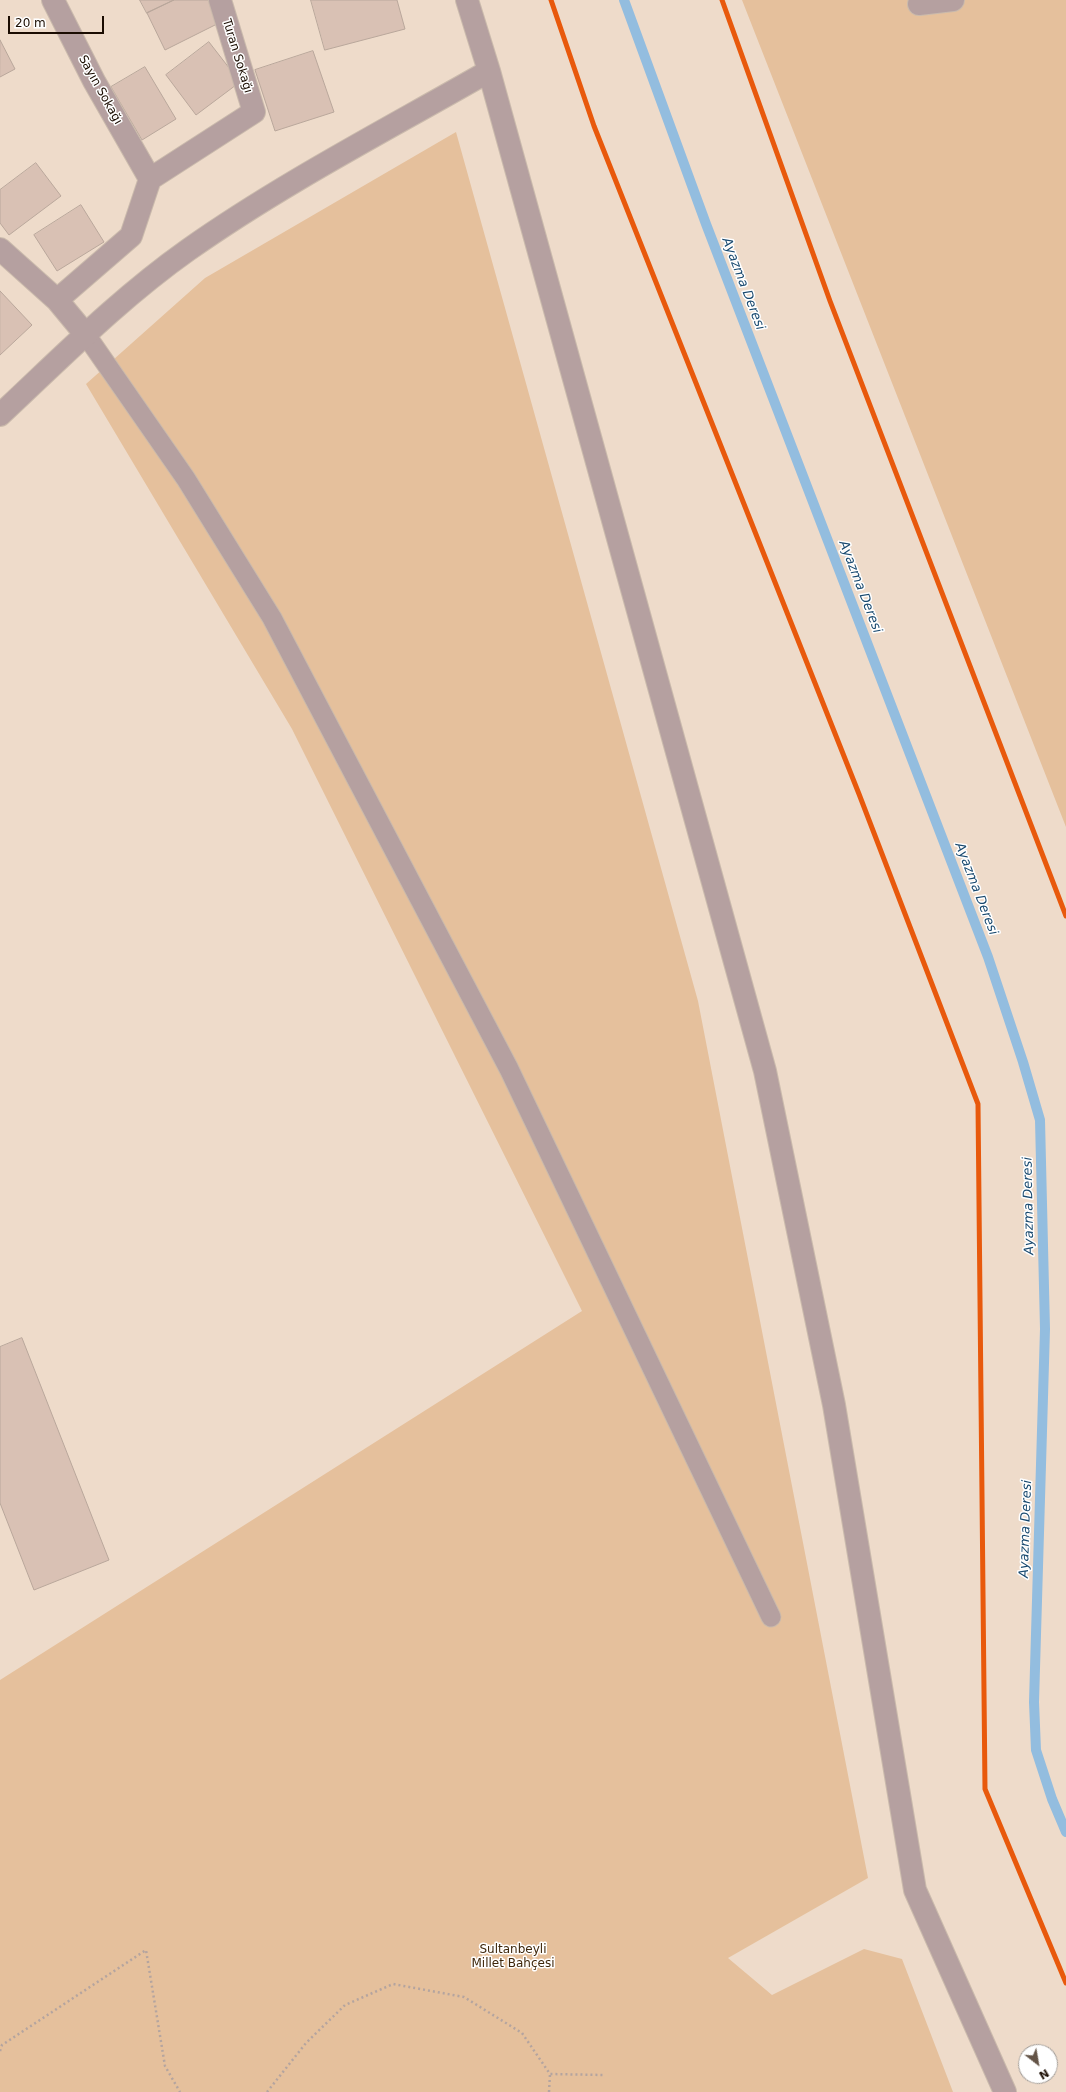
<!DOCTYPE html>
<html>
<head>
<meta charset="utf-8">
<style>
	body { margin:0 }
	#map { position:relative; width:1066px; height:2092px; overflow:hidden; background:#eedbca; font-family:"DejaVu Sans",sans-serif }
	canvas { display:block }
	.north { position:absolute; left:1018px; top:2044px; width:40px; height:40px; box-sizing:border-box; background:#fff; border:1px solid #a39e99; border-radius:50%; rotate:149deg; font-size:11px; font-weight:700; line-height:16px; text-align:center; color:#1a0c01 }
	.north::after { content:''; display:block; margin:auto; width:14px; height:18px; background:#645447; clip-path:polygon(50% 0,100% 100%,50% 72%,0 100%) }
	.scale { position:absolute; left:8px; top:16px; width:96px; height:18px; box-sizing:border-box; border:2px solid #1a0c01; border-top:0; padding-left:5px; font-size:12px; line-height:14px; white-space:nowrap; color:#1a0c01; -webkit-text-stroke:3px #fff; paint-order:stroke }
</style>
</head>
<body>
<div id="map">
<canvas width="1066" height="2092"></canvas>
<div class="north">N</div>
<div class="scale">20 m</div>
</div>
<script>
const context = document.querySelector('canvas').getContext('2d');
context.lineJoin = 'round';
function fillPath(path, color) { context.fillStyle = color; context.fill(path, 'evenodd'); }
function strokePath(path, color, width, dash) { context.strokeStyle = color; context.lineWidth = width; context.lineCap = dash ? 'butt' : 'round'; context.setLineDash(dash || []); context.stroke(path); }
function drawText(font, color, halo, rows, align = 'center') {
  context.font = font + ' "DejaVu Sans",sans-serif'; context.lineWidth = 3; context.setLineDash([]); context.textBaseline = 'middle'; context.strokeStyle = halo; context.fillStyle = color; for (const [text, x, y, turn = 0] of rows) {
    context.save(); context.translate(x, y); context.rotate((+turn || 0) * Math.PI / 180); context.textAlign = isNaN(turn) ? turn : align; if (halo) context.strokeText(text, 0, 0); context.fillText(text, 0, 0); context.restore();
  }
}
fillPath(new Path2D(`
	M742,0h324v827z
	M456,132l242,869 170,877 -140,80 44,37 92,-46 38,10 51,133h-953v-412l582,-369 -290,-582 -206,-345 119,-106z`), '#e5c09c');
strokePath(new Path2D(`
	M624,0l82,224 282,733 35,105 17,58 5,209 -11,373 2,48 16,49 14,33`), '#93bddf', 10);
const building = new Path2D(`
	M140,0h34l-27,13z
	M174,0h39l10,21 -58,29 -18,-37z
	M311,0h86l8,29 -80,21z
	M0,40l15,29 -15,8z
	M209,42l31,40 -44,33 -30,-40z
	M313,51l21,61 -59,19 -20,-61z
	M145,67l31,52 -34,21 -31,-53z
	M36,163l25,33 -52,39 -9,-12v-33z
	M81,205l23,37 -47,29 -23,-36z
	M0,291l32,34 -32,30z
	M22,1338l87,222 -75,30 -34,-87v-156z`);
fillPath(building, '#d9c1b4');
strokePath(building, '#b9a79b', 1);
const service = new Path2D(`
	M86,335l100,144 86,139 237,451 262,548`);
const minor = new Path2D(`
	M53,0l41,81 56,98
	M467,0l22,71 276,1000 69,334 81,485 90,202
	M919,4l34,-4
	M0,249l57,51 29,35
	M57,300l74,-64 19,-57 104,-67 -34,-112
	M0,415c61,-57 120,-117 188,-165 95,-67 200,-121 301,-179`);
strokePath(service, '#cabaac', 21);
strokePath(minor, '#cabaac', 24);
strokePath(new Path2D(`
	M0,2051l2,-6 144,-95 19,116 15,26
	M267,2092l39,-49 39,-38 48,-21 71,13 58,36 28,41 53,1
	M549,2092l1,-18`), '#b4a49f', 2.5, [2, 3]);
strokePath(service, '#b5a0a0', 19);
strokePath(minor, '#b5a0a0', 22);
strokePath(new Path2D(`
	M551,0l43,126 265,668 119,310 7,685 81,194
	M722,0l108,301 236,615`), '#e8590c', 5);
drawText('12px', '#1a0c01', '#fff', [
	["Turan Sokağı",237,56,73],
	["Sayın Sokağı",100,90,61]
]);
drawText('12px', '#3e260a', '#fff', [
	["Sultanbeyli",513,1950],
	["Millet Bahçesi",513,1964]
]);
drawText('italic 13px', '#18496f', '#fff', [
	["Ayazma Deresi",743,284,69],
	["Ayazma Deresi",860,587,69],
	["Ayazma Deresi",976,889,69],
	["Ayazma Deresi",1029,1206,-91],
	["Ayazma Deresi",1026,1529,-88]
]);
</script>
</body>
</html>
